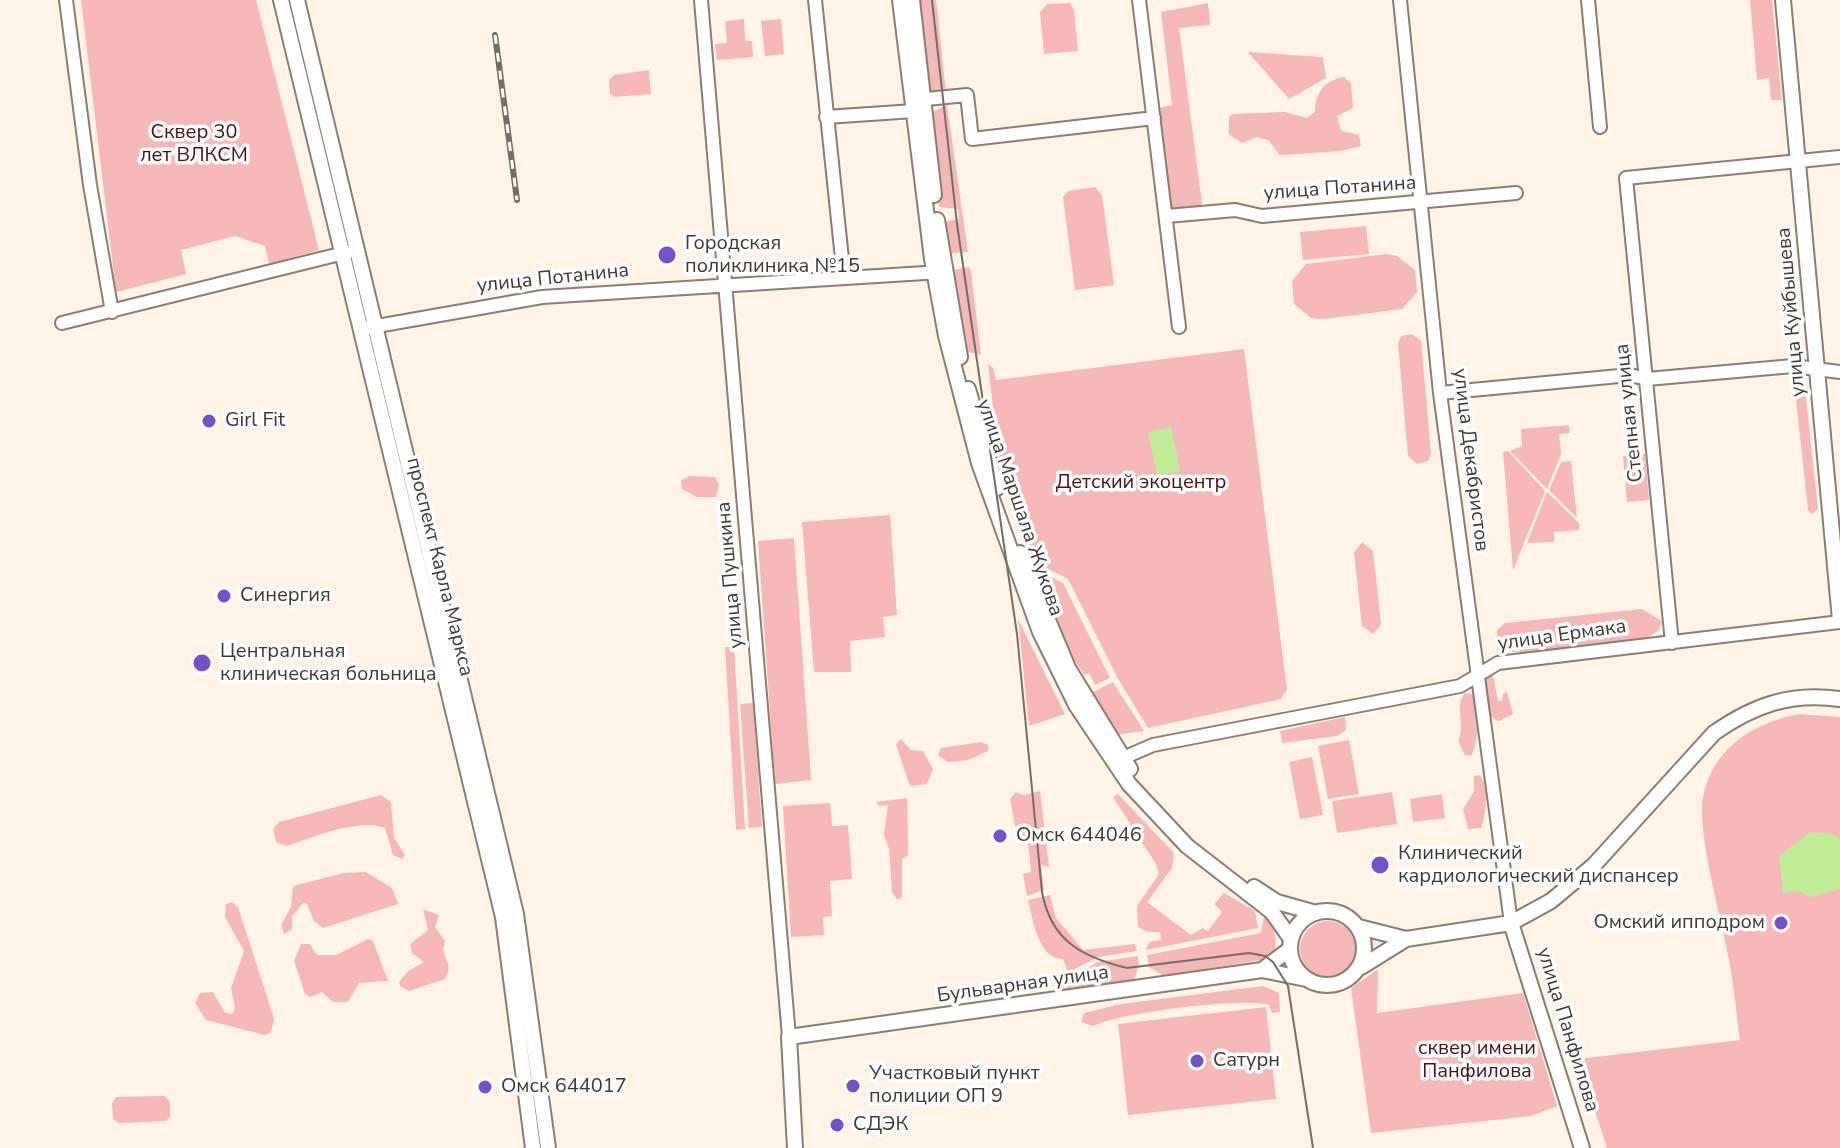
<!DOCTYPE html>
<html>
<head>
<meta charset="utf-8">
<style>
	body { margin:0 }
	canvas { display:block; background:#fef3e6 }
</style>
</head>
<body>
<canvas width="1840" height="1148"></canvas>
<script>
const context = document.querySelector('canvas').getContext('2d');
context.lineJoin = 'round';
function fillPath(path, color) { context.fillStyle = color; context.fill(path, 'evenodd'); }
function strokePath(path, color, width, dash) { context.strokeStyle = color; context.lineWidth = width; context.lineCap = dash ? 'butt' : 'round'; context.setLineDash(dash || []); context.stroke(path); }
function drawText(font, color, halo, rows, align = 'center') {
  context.font = font + ' "Nunito Sans",sans-serif'; context.lineWidth = 7; context.setLineDash([]); context.textBaseline = 'middle'; context.strokeStyle = halo; context.fillStyle = color; for (const [text, x, y, turn = 0] of rows) {
    context.save(); context.translate(x, y); context.rotate((+turn || 0) * Math.PI / 180); context.textAlign = isNaN(turn) ? turn : align; if (halo) context.strokeText(text, 0, 0); context.fillText(text, 0, 0); context.restore();
  }
}
fillPath(new Path2D(`
	M81,0h175l63,250 -50,14 -4,-18 -30,-10 -54,14 5,24 -70,18z
	M916,0h20l10,93h-17z
	M1750,0h22l10,100h-11l-2,-22 -12,2z
	M1070,3l4,7 4,41 -34,3 -4,-42 7,-8z
	M1208,3l2,22 -31,3 24,184 -35,2 -13,-105 17,-4 -11,-93z
	M744,19l1,22h7l1,16 -36,3 -2,-16 12,-1 -2,-22z
	M781,19l3,35 -19,2 -4,-35z
	M1248,52l75,5 3,21 -37,21z
	M649,70l2,24 -36,3 -5,-3 -1,-14 5,-5z
	M1344,77l7,6 2,25 -16,8 4,15 18,4 2,11 -20,5 -61,4 -12,-15 -11,-3 -15,6 -13,-9v-17l4,-3 52,-2 22,6 8,-6c0,-20 10,-32 29,-35z
	M947,105l21,147 -23,2 -4,-32 18,-3 -1,-10 -19,-2 -11,-93z
	M1095,187l7,8 12,90 -39,5 -12,-93 5,-6z
	M1366,226l3,28 -66,6 -3,-28z
	M1386,254l11,2 18,14 2,22 -15,17 -79,10 -12,-1 -17,-14 -2,-23 14,-17z
	M969,267l2,5 10,83 -17,-4 -17,-80z
	M1412,334l9,7 10,113 -3,7 -11,3 -9,-8 -10,-113 3,-7z
	M1244,349l43,341 -6,9 -133,29 -31,-51 -49,-98 -36,-18 -7,-14 -24,-71 -13,-112 5,4 3,12z
	M1801,374l3,6 14,129 -6,5 -4,-4 -14,-129z
	M1569,425l1,8 -11,1 2,20 -14,35 -37,-38 12,-5 -1,-17z
	M1508,451l37,40 -32,79 -10,-118z
	M1645,454l4,46 -22,2 -4,-46z
	M1571,461l6,57 -28,-28 12,-28z
	M690,476l25,1 4,8 -3,12h-19l-15,-8 -1,-9z
	M1547,492l32,31v7l-25,2v10l-27,1z
	M890,515l7,100 -14,2 2,20 -35,4 1,31h-37l-12,-150z
	M794,538l17,242 -36,4 -17,-243z
	M1362,542l11,9 8,73 -8,10 -11,-8 -8,-73z
	M1033,568l30,15 47,95 -15,7 -6,-12 -5,2 -18,-28z
	M1642,609l20,12 -3,9 -10,7c-37,5 -119,22 -152,12v-19l8,-7z
	M1018,619l47,95 -36,12z
	M725,647h9l11,182 -9,1z
	M1492,671l6,30h4l1,-7 4,-2 6,22 -14,7c-16,-5 -14,-26 -16,-40z
	M1113,682l31,49 -30,4 -21,-43z
	M1465,693l8,1c7,20 6,42 -1,61h-7l-7,-14c9,-17 -5,-33 7,-48z
	M753,703l9,124 -13,1 -9,-124z
	M1799,714l41,3v431h-233l-29,-89 162,-19c-4,-28 -6,-57 -12,-85 -7,-39 -31,-122 -25,-158 10,-50 51,-74 96,-83z
	M1345,717l1,13 -9,6 -55,7 -2,-12z
	M901,739l10,11 12,1 10,18 -6,15 -17,2 -14,-41z
	M1349,740l10,54 -31,5 -10,-53z
	M981,742l7,3v6l-20,9 -20,2 -10,-7 3,-7z
	M1312,757l11,58 -23,4 -11,-57z
	M1479,775c11,10 7,41 2,53l-13,1 -5,-20 11,-18v-15z
	M1040,791l9,76 -8,-2 3,25 -17,6 -4,-22 8,-2 -3,-30 -6,-2 -6,-9 -6,-32 6,-7 7,3z
	M1392,792l5,32 -60,9 -5,-32z
	M1118,794l56,59 -2,15 -25,34 44,33 12,-7 5,3 14,-19 -8,-8 10,-11 31,18 3,17 -112,22 3,-8 12,-2 -1,-8h-12l-10,-5 -1,-21 22,-32 -3,-10 -43,-67z
	M1442,794l3,24 -32,4 -3,-23z
	M381,795l10,7 3,36 11,17 -3,4 -9,-4 -8,-27c-28,-11 -72,10 -99,18l-10,-4 -3,-13 6,-7z
	M907,798l1,57 -6,4v38l-4,3 -6,-8 -3,-43 -5,-14 4,-30 -9,1 -3,-4z
	M830,803l2,23 16,-1 4,54 -22,2 2,35 -9,1 1,18 -33,2 -8,-131z
	M366,872l26,16 6,16 -75,24 -9,-7 -7,-17 -4,-1 -11,13v13l-8,5 -3,-9 10,-18 2,-21 51,-13z
	M1050,895l6,23 27,32 52,-6 2,7 -38,6 -31,15 -5,-13c-25,0 -30,-39 -35,-59z
	M232,902l6,5 36,112 -3,13 -6,3 -59,-15 -11,-17 5,-10 13,-1 12,21 7,1 3,-6 -4,-20 13,-37 -19,-34 1,-13z
	M423,909l16,6 -4,12 10,14 -2,9c3,13 10,15 2,29l-36,12 -8,-4 -2,-5 9,-11 16,-9 -12,-9 -2,-9 18,-14z
	M1264,916c10,13 13,19 11,34l-9,9 -102,17 -15,-9 -2,-12 114,-22z
	M1300 949a28 28 0 1 1 56 0a28 28 0 1 1-56 0Z
	M368,939l5,2 15,40 -29,2 -11,19h-15l-11,-10 -12,5 -5,-3 -11,-33 7,-17h9l7,11h19z
	M1138,956l1,10 -5,14 -79,11 2,-12 22,-5 18,-12z
	M1378,969l-1,44 146,-20 34,113 -26,10 -160,17 -20,-145z
	M1263,986l16,7 1,19 -8,1 -3,-8c-30,-8 -147,8 -176,21l-12,-4 3,-9 37,-9z
	M1266,1007l10,92 -148,16 -10,-91z
	M165,1096l5,6v15l-4,4 -47,2 -6,-4 -1,-15 4,-7z`), '#f6b7b8');
fillPath(new Path2D(`
	M1171,427l9,44 -23,5 -9,-44z
	M1810,832l22,2 8,5v50l-30,8 -12,-6 -15,2 -4,-37z`), '#c0ec97');
const minor = new Path2D(`
	M66,0l24,185 22,127
	M701,0l88,1037
	M815,0l29,278
	M1139,0l40,327
	M1400,0l40,393 71,530
	M1588,0l12,127
	M916,100l51,-5 5,44 182,-21
	M826,117l88,-6
	M1167,216l68,-6 27,6 254,-23
	M62,323l286,-71
	M360,329l182,-32 399,-25
	M1440,393l190,-18 17,4 146,-13 47,6
	M1672,643l-46,-465 214,-21
	M1116,761l37,-16 307,-59 38,-23 342,-41`);
const major = new Path2D(`
	M281,0l222,917 30,231
	M297,0l219,914 32,234
	M900,0l32,259 14,77 33,127 61,169 36,73 53,79 58,62 85,66 19,27
	M912,0l22,195
	M1783,0l57,620
	M937,220l23,137
	M968,389l29,99
	M1020,553l48,115 62,101
	M1254,887l23,15 39,11
	M1290 948a37 37 0 1 1 74 0a37 37 0 1 1-74 0Z
	M1511,923l71,225
	M1359,927l47,12
	M1361,967l45,-28 105,-16 40,-22 43,-36 120,-132c40,-28 77,-41 126,-34
	M1262,970l28,-21
	M795,1148l-6,-111 473,-67 44,9`);
strokePath(minor, '#887e72', 16);
strokePath(major, '#887e72', 18);
strokePath(minor, '#fff', 12);
strokePath(major, '#fff', 14);
strokePath(new Path2D(`
	M932,0l25,224 60,410 25,258c9,49 40,65 85,76l122,-15 16,3 8,6 15,24 25,162`), '#736d66', 2);
const rail = new Path2D(`
	M495,35l22,165`);
strokePath(rail, '#736d66', 6);
strokePath(rail, '#fff', 3, [9]);
for (const [x, y, r, color] of [
	[667,255,10,"#7451cb"],
	[209,421,8,"#7451cb"],
	[224,596,8,"#7451cb"],
	[202,663,10,"#7451cb"],
	[1000,836,8,"#7451cb"],
	[1380,865,10,"#7451cb"],
	[1781,923,8,"#7451cb"],
	[1197,1061,8,"#7451cb"],
	[853,1086,8,"#7451cb"],
	[485,1087,8,"#7451cb"],
	[837,1125,8,"#7451cb"]
]) { const dot = new Path2D(); dot.arc(x, y, r, 0, 2 * Math.PI); context.fillStyle = color; context.fill(dot); strokePath(dot, '#fff', 3); }
drawText('20px', '#4c1018', '#fff', [
	["Сквер 30",194,133],
	["лет ВЛКСМ",194,156],
	["Детский экоцентр",1141,483],
	["сквер имени",1477,1049],
	["Панфилова",1477,1072]
]);
drawText('20px', '#3e3a35', '#fff', [
	["улица Потанина",1340,189,-4],
	["улица Потанина",553,279,-6],
	["улица Куйбышева",1792,312,-95],
	["Степная улица",1630,413,-96],
	["улица Декабристов",1470,460,83],
	["улица Маршала Жукова",1019,508,71],
	["проспект Карла Маркса",439,567,76],
	["улица Пушкина",731,575,-95],
	["улица Ермака",1562,636,-8],
	["Бульварная улица",1023,985,-8],
	["улица Панфилова",1567,1030,73]
]);
drawText('20px', '#3e3a35', '#fff', [
	["Городская",685,244],
	["поликлиника №15",685,267],
	["Girl Fit",225,421],
	["Синергия",240,596],
	["Центральная",220,652],
	["клиническая больница",220,675],
	["Омск 644046",1016,836],
	["Клинический",1398,854],
	["кардиологический диспансер",1398,877],
	["Омский ипподром",1765,923,"right"],
	["Сатурн",1213,1061],
	["Участковый пункт",869,1074],
	["полиции ОП 9",869,1097],
	["Омск 644017",501,1087],
	["СДЭК",853,1125]
], 'left');
</script>
</body>
</html>
